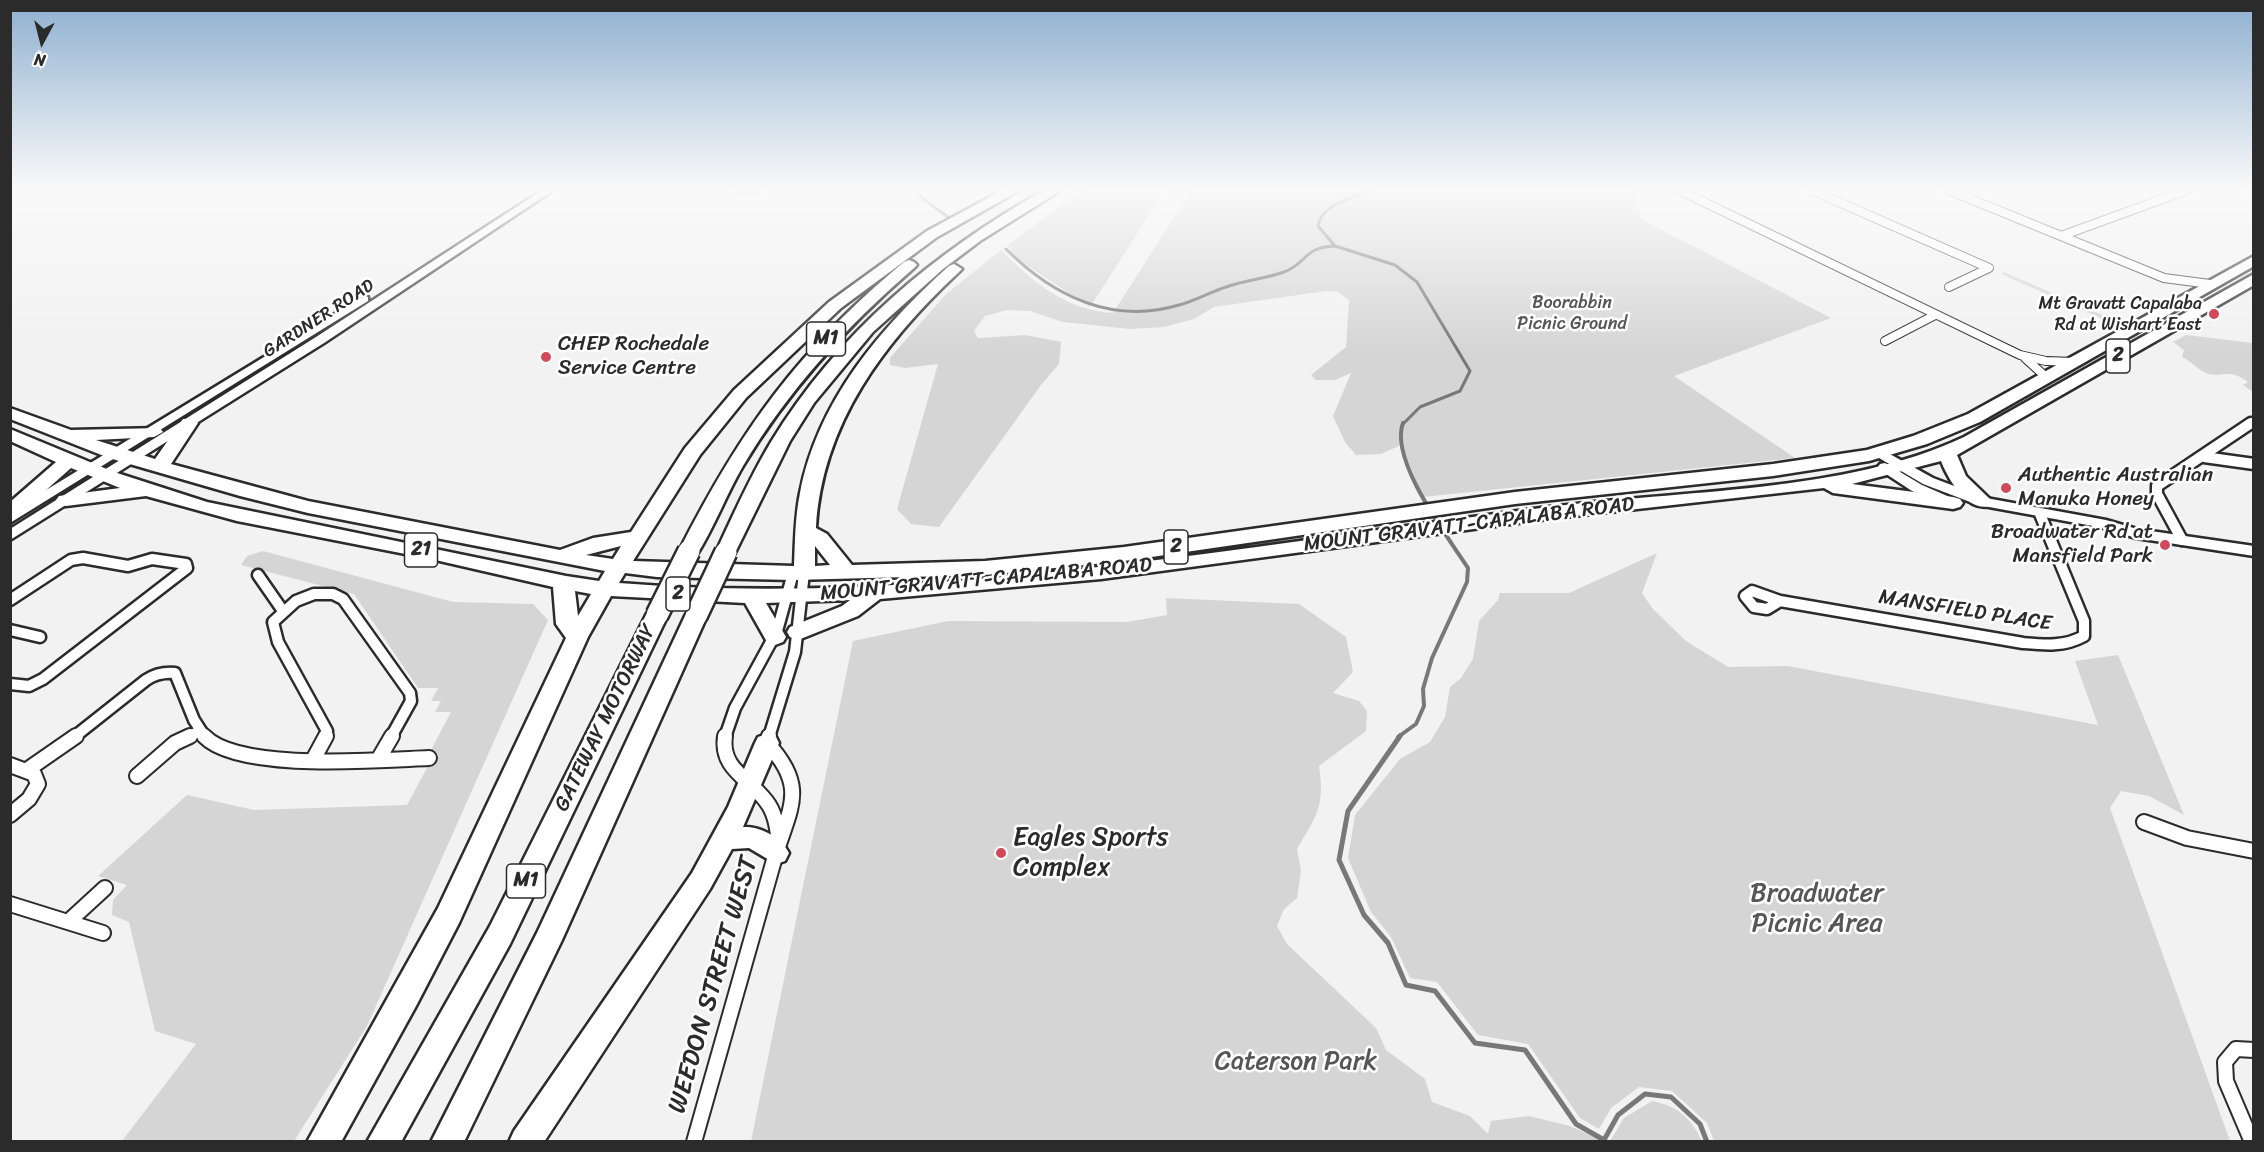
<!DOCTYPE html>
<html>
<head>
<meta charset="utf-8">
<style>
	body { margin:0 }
	#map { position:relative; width:2264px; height:1152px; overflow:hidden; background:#f2f2f2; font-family:Sriracha,sans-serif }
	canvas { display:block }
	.frame { position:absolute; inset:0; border:12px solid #2b2b2b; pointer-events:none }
	.north { position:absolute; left:12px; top:12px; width:60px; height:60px; -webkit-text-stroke:4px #fff; paint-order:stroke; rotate:187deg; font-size:16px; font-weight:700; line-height:24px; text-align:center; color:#2b2b2b }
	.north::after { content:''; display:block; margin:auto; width:21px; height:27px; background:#2b2b2b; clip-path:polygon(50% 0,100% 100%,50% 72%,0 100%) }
</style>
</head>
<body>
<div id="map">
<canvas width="2264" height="1152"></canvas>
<div class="frame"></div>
<div class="north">N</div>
</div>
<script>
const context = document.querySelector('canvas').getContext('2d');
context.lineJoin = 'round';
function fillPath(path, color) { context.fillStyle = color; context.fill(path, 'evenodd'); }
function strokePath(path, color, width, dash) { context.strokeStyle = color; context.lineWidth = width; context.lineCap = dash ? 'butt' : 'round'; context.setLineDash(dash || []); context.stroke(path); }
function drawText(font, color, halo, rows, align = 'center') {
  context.font = font + ' Sriracha,sans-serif'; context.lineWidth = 5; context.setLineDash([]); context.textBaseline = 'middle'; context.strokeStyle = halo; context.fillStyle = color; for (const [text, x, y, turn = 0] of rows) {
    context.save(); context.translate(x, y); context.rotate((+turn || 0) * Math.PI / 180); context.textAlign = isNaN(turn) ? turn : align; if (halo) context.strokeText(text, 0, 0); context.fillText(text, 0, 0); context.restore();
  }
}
fillPath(new Path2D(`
	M1091,189h75l-76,118 -71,-47 -12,-14 60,-45z
	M1192,189h442l7,30 190,99 -157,58 121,82 -372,39 -22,-52 -20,9 -25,1 -11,-13 -12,-26 18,-43 -16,7h-19l-5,-5 35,-28 3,-47 -11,-8 -12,-1 -112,16 -20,12 -30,8 -34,2 -67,-7 -33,-11 -23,-1 -22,6 -11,15 4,7 47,-3 36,7 -2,22 -18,21 -102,142 -28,-3 -14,-15 41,-145 -33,4 -15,-3v-7l56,-64 55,-44c32,32 65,60 112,63z
	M2004,272l112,49 -4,2 -111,-49z
	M2186,335l67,8v49l-10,-7 5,-3c-20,-15 -27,-3 -42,-9 -9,-4 -15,-12 -24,-16l2,-7 -11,-8z
	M263,551l190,51 80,2 15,16 -181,406 -73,115h-172l74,-97 -41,-13 -26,-109 -17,-7 1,-15 14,-15 -29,-9 89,-81 67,15 153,-5 28,-52 -5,-1 21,-40h-16l6,-11h-10l7,-13h-20l-64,-94 -113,-29 6,-9z
	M1657,553l-15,40 11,16 33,32 42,26 60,-1 310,59 -23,-64 43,-6 66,160 -35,-19 -28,-5 -11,17 120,333h-516l-7,-18 -35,-32 -33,-4 -28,21 -12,21 -19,-11 -52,-74 -50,-9 -41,-53 -27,-4 -19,-41 -20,-25 -23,-54 7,-43 45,-56 30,-17 15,-25 5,-30 11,-9 12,-19 6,-38 19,-21 2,-7h69z
	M1166,598l133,6 47,33 7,35 -20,21 26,8 8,10 -1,20 -47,35c6,40 -2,49 -22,83l4,22 -4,27 -13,11 -7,17 10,18 89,84 10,22 39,29 7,23 38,14 18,18 3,-13 38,-5 41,10 33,15h-852l102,-500 95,-20 179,1 40,-7z
	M1652,1101c26,5 38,16 50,40h-92l14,-23z`), '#d5d5d5');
strokePath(new Path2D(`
	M917,189l5,9 26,19
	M1375,189c-18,8 -54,14 -57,37l17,20 60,19 22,17 53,89 -10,20 -40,16 -18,18
	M1006,249c47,47 106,76 173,56 16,-4 31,-13 47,-18 19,-7 39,-8 58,-15 24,-9 19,-25 51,-26`), '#787878', 3);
strokePath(new Path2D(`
	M1398,737l18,-13 8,-18 -1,-17 9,-31 35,-76 1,-14c-20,-31 -79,-108 -65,-145`), '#787878', 4);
strokePath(new Path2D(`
	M1400,736l-52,75 -9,49 25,55 24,28 18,42 29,6 40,52 50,7 51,74 28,16 14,-25 27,-21 26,3 29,27 7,18`), '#787878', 5);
const streetFar2 = new Path2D(`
	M739,189h22
	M1677,189l343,166 26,6 28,1
	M1809,189l180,79 -40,19
	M1946,189l218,89 46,6
	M2248,189l6,2
	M2061,236l129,-47
	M1885,341l50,-26
	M2025,358l21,19
	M2248,425l6,-4`);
const streetFar1 = new Path2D(`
	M2204,457l50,7
	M2182,540l-25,-46v-8l94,-63
	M258,575l25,36
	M1752,591l28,10 -13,8 -13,-2 -9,-11z
	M10,600l61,-40 12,-2 45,8 24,-7 34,5 1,4 -144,111 -14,7 -19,-2
	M1780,601l243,42c22,2 41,4 61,-7v-15l-44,-107
	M10,630l30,7
	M74,737l72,-57c9,-6 18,-8 29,-7l19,47 11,17
	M187,737l13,-6
	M326,737l1,-6 -49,-89 -5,-20 23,-21 18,-7h19l10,5 67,94 1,8 -20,36
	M725,737l10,-29 42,-77 16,-58
	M769,737l26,-85 9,-79`);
const street = new Path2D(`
	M204,736c34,36 175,24 225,22
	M725,736c-5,33 24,42 41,65 9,11 11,26 13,40
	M313,760l13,-24
	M378,760l14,-24
	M10,765l24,9 4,10 -9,15 -19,16
	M27,770l49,-34
	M137,776l38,-33 15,-7
	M2144,822l43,16 67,13
	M10,904l93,29
	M68,922l37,-34
	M694,1142l82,-289c15,-47 31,-67 -9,-110l2,-7
	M2252,1142l-26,-61 -1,-19 11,-13 18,1`);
const secondary = new Path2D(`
	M544,189h11l-231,154 -314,197v-11l306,-192z
	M364,296l4,1v4l-358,222v-11z
	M1879,448l54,30 53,20 120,22 31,9 117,17v10l-118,-18 -32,-10 -126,-23 -55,-21 -49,-29 -2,-3z
	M1885,463l37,22 30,13 2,3 -7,4 -35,-14 -32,-21 -2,-3 2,-3z`);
const highway = new Path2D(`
	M1005,189h17l-85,48 -96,71 -95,90 -46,57 -67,106 161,5c1,-24 1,-49 6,-73 18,-93 81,-166 149,-227l5,-2 8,5 -3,3c-74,69 -137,151 -143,256l11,6 25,31 133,-4 139,-14 391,-55 258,-28 94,-14 46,-14 55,-22 286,-158v10l-274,156 -53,22 -58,17 -96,15 -258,28 -391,57 -139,14 -192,5 -136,-3 -32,-4 -6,10c310,25 623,-38 930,-76 131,-17 297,-14 415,-70l290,-163v11l-297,170 9,21 27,26 -3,4c-23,6 -42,-27 -49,-45l-89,23 101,13 7,2 3,4 -3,4 -7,2 -120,-16 -9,-5 -276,31 -447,60 -221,20 -22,17 -60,24 -8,-3 -3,-5 3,-5 52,-21 8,-6 -84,3 20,34 -3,5 -8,3 -8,-3 -22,-39 -134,-7 -23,41 -129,286 -43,83 -75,136h-34l131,-234 128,-270 -10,-14 -3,-37 -122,-28 -194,-38 -91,-25 -80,10 -7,-2 -3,-4 3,-4 61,-8 -49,-20 -54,48 -7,2v-16l46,-40 -46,-21v-12l104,43 93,30 359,74 33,5 6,-10 -297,-58 -68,-17 -131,-38 -99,-39v-11l61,22 89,-2 3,4 -9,5 -58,3 59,19 28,-40h12l3,4 -27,41 137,37 252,49 33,-12 38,-6 54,-84 49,-58 95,-88 98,-71zM621,546l-8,13 -27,-4zM815,546l15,19 -15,1zM575,591l16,3 -13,22z
	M1046,189h17l-83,52 -37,28 -70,63 -59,71 -24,38 -57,116h-14l-3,-5c17,-37 34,-75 55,-110 67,-110 164,-190 275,-253z
	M909,260l5,2 3,3 -3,3c-67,58 -125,121 -171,198 -17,29 -29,62 -47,90h-14l-3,-5c62,-122 119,-201 225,-289z
	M657,608l8,2 3,5 -158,329 -109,198h-34l123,-216 156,-311 3,-5z
	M696,609l8,2 3,5 -145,324 -98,202h-33l106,-209 148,-317 3,-5z
	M767,734l9,3 3,6 -36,84c17,-1 38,10 46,26l-4,8 -9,3 -27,-16 -17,1 -22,40 -166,253h-35l5,-11 178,-258 36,-66 27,-64 3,-6z`);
strokePath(streetFar2, '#2b2b2b', 10);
strokePath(streetFar1, '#2b2b2b', 15);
strokePath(street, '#2b2b2b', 18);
strokePath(secondary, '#2b2b2b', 5);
strokePath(highway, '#2b2b2b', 5);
strokePath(streetFar2, '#fff', 8);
strokePath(streetFar1, '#fff', 10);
strokePath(street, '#fff', 14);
fillPath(secondary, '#fff');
fillPath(highway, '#fff');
const highwayBridge = new Path2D(`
	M657,615l32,-64
	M696,616l30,-64`);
strokePath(highwayBridge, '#2b2b2b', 26, []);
strokePath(highwayBridge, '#fff', 21);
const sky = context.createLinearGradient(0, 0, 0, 350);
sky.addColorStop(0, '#8fb0d0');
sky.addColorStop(0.54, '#f9f9f9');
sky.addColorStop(1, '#f9f9f900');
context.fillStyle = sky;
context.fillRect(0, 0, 2264, 350);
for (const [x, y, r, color] of [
	[2214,314,6,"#d1495b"],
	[546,357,6,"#d1495b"],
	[2006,488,6,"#d1495b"],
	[2165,545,6,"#d1495b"],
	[1001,853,6,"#d1495b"]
]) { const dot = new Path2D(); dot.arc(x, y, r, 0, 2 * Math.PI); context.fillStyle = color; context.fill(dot); strokePath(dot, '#fff', 2); }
drawText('18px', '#565656', '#fff', [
	["Boorabbin",1572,303],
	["Picnic Ground",1572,324]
]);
drawText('18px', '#2b2b2b', '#fff', [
	["Mt Gravatt Capalaba",2202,304],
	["Rd at Wishart East",2202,325]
], 'right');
drawText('18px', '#2b2b2b', '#fff', [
	["GARDNER ROAD",319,319,-33]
]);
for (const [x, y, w] of [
	[826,339,39],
	[2118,356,24],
	[1176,547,24],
	[421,550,33],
	[678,594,24],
	[526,881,39]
]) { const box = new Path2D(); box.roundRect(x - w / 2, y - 17, w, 34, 4.5); context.fillStyle = '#fff'; context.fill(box); strokePath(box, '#2b2b2b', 1.5); }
drawText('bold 20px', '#2b2b2b', null, [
	["M1",826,339],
	["2",2118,356],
	["2",1176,547],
	["21",421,550],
	["2",678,594],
	["M1",526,881]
]);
drawText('21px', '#2b2b2b', '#fff', [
	["CHEP Rochedale",558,345],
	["Service Centre",558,369],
	["Authentic Australian",2018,476],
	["Manuka Honey",2018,500],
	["Broadwater Rd at",2153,533,"right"],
	["Mansfield Park",2153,557,"right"]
], 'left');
drawText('21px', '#2b2b2b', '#fff', [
	["MOUNT GRAVATT-CAPALABA ROAD",1469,525,-7],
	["MOUNT GRAVATT-CAPALABA ROAD",986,580,-5],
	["MANSFIELD PLACE",1965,611,9],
	["GATEWAY MOTORWAY",606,718,-64]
]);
drawText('26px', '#2b2b2b', '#fff', [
	["Eagles Sports",1013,838],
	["Complex",1013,868]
], 'left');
drawText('26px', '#565656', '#fff', [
	["Broadwater",1817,894],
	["Picnic Area",1817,924],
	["Caterson Park",1296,1062]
]);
drawText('26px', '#2b2b2b', '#fff', [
	["WEEDON STREET WEST",714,985,-74]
]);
</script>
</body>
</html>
